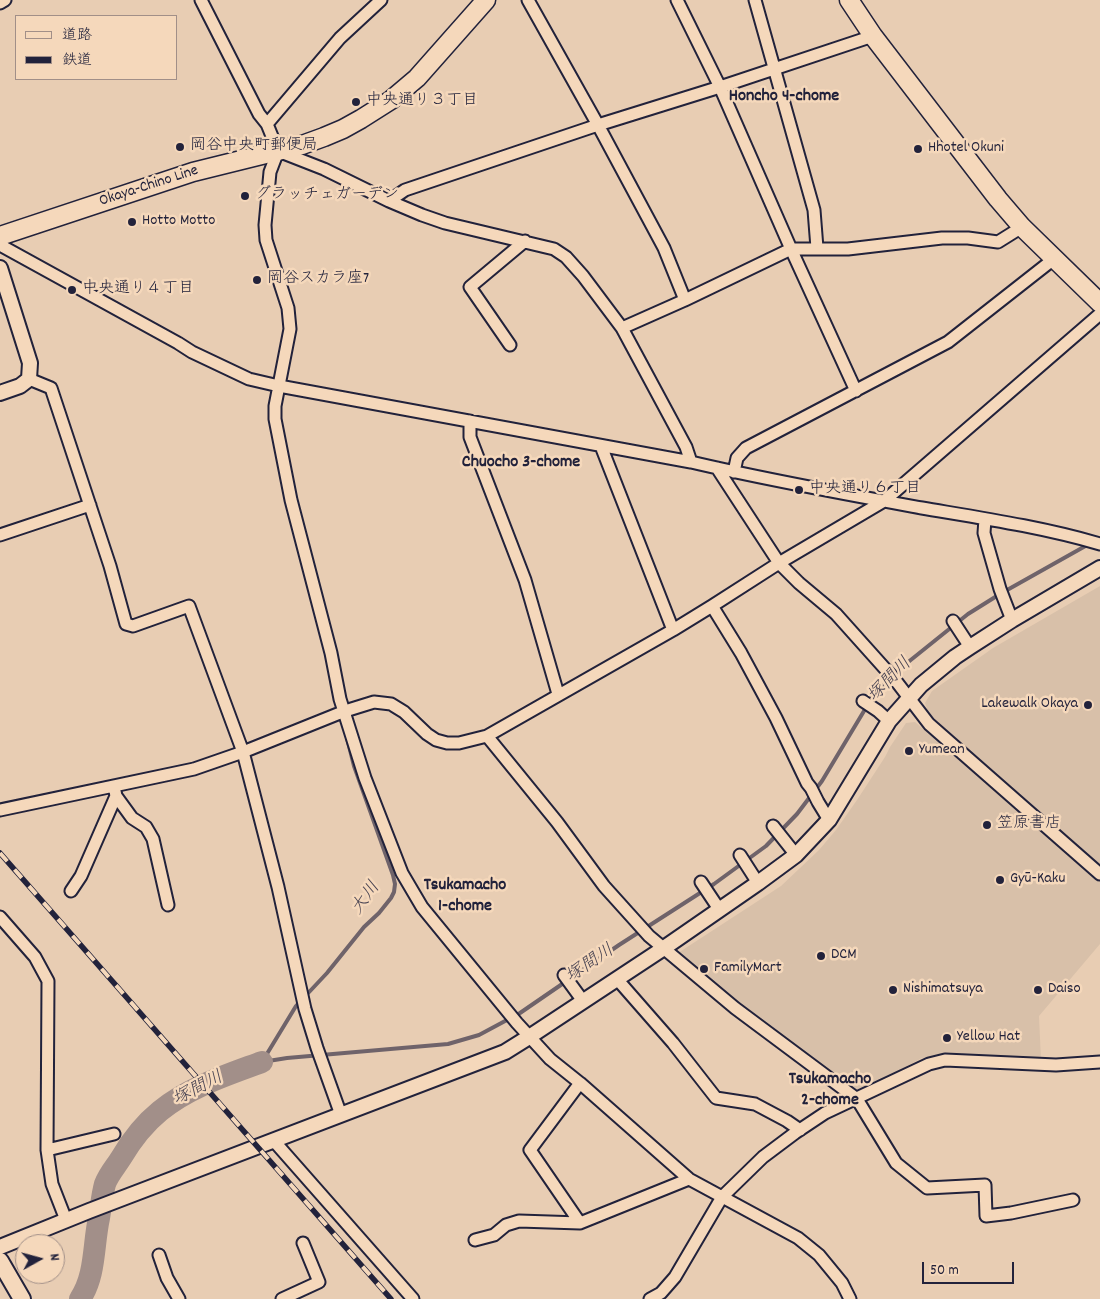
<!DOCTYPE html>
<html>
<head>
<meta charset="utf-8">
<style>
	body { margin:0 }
	#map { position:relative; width:1100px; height:1299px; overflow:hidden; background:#e8cdb3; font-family:Dekko,"Klee One",sans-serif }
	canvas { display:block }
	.legend { position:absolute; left:15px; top:15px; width:162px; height:65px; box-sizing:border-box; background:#f5d8bb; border:1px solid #a18f88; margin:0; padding:6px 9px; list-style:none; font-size:15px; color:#22223b }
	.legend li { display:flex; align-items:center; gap:10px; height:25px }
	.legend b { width:25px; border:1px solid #a18f88 }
	.north { position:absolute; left:15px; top:1234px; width:50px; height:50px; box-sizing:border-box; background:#f5d8bb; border:1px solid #a18f88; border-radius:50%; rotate:83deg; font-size:14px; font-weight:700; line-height:20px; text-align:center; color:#22223b }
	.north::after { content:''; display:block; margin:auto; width:18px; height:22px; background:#22223b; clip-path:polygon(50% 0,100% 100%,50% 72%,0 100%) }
	.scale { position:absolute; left:922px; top:1262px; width:92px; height:22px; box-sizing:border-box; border:2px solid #22223b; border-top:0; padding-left:6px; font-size:15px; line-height:18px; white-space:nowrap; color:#22223b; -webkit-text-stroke:4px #f5d8bb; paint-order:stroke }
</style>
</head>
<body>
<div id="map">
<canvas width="1100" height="1299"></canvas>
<ul class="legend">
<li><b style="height:6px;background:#f5d8bb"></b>道路</li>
<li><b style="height:6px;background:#22223b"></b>鉄道</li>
</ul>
<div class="north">N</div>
<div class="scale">50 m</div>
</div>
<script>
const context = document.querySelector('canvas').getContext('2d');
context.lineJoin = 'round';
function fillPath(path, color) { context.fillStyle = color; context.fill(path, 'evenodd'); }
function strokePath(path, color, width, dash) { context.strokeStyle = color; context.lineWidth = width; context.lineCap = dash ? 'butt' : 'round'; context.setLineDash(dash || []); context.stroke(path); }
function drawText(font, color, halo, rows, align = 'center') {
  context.font = font + ' Dekko,"Klee One",sans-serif'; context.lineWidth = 5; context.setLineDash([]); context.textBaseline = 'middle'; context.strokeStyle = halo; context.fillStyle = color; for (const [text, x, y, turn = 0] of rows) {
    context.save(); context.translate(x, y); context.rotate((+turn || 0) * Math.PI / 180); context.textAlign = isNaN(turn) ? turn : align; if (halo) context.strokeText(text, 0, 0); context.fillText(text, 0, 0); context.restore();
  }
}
fillPath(new Path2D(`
	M1100,586v281l-121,-105 -51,-50 -3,-9 7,-12 61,-43z
	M915,722l172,146 13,13v63l-61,72 2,44 -96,-5 -12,1 -11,2 -15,8 1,2 -49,24 -6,-1 -42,-33 -133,-103v-2l103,-67 38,-36 17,-20 21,-30 28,-43 5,-10 16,-24z`), '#d8c0a9');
strokePath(new Path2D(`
	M262,1062l25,-4 161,-14 31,-9 41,-22 99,-68 95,-61 52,-38 31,-32 25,-33 51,-85 29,-29 66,-53 32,-20 89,-50
	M262,1062l34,-56 31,-33 37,-46 15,-14 12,-15 3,-6 1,-8 -2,-9 -39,-109 -7,-28`), '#6f636a', 4);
strokePath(new Path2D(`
	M80,1299c16,-24 13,-54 19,-81 2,-11 3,-23 6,-34 3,-9 11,-18 16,-26 10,-17 23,-34 39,-47 29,-24 67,-36 102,-49`), '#a28f89', 22);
const minor = new Path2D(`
	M201,0l58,114 8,10 11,27 -8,21 -5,53 1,15 22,68 2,21 -15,77v13l16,81 40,153 9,46 25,79 37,95 20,34 95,116 33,36 30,24 109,96 109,59 21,17 23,28 8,16
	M528,0l70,125 66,123 21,52
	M677,0l43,87 71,162 65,142
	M755,0l59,210 3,38
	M0,3l5,-3
	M267,124l73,-86 41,-38
	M278,151l46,18 65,32 33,14 23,8 109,26 12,8 17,19 39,52 64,119 5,15
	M389,201l16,-11 193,-65 122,-38 153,-51
	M0,245l178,98 14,9 57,27 30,7 412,76c76,18 154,32 231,46 59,10 120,19 178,36
	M622,328l63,-28 106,-51h57l94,-11h26l30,4 24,-15
	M510,345l-40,-58 55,-46
	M29,379l22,9 59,178 16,58 7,2 56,-20 54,146 35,135 27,122 12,39 24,67
	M470,421v16l55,143 33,114
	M601,446l72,184
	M717,468l62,95 20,20 37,31 60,67 33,43 171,150
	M734,472l3,-14 9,-10 202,-106 107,-84
	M985,519l-1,14 16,56 12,31
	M0,535l90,-30
	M712,606l29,47 35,65 31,65 4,5 7,14 11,18
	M953,621l17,26
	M863,701l15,10 11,10
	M487,736l70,86 47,64 45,50 86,72 122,91 39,64 31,25 58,-3 1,31 25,-3 62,-13
	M116,796l16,22 14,9 7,12 15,66
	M0,810l194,-41 49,-17 102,-41 29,-9 17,2 13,8 23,22 9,6 11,3h12l28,-7 186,-106 39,-24 67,-43 105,-62 216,-187
	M773,826l23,29
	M740,855l18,28
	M701,882l18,27
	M71,891l10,-15 35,-80 -1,-5
	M0,917l35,40 13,24 -1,169 5,34 14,36
	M564,975l19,26
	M617,979l56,64 43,55 39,6 32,17 13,9
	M274,1141l139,158
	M47,1150l67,-16
	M580,1223l-50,-73 50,-67
	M475,1240l19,-5 12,-10 13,-4 61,2 109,-44
	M159,1255l8,23 12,21
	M282,1299l37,-17 -16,-39
	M650,1299l11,-6 14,-16 47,-80 41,-40 32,-24 30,-20 104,-49 16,-4 111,5 44,-3`);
const tertiary = new Path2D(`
	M0,268l30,95 -1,16 -9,7 -20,7
	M0,1247l89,-36 416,-159 24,-15 135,-89 94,-65 38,-28 33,-35 60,-99 32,-36 34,-28 15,-10 42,-27 88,-52`);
const secondary = new Path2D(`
	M0,1261l22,38`);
const primary = new Path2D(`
	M849,0l24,36 125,163 24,28 78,76
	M0,236l193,-64 109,-27 22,-8 19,-8 18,-10 30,-19 26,-22 69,-78`);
strokePath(minor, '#22223b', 15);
strokePath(tertiary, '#22223b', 18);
strokePath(secondary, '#22223b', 20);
strokePath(primary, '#22223b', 21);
strokePath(minor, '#f5d8bb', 11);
strokePath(tertiary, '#f5d8bb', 14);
strokePath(secondary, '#f5d8bb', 16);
strokePath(primary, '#f5d8bb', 18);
const rail = new Path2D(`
	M0,853l391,446`);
strokePath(rail, '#22223b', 5.5);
strokePath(rail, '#f5d8bb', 4, [11]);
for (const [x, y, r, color] of [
	[356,102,5,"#22223b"],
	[180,147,5,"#22223b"],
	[918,149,5,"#22223b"],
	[245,196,5,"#22223b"],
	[132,222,5,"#22223b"],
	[257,280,5,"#22223b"],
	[72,290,5,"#22223b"],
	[799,490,5,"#22223b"],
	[1088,705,5,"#22223b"],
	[909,751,5,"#22223b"],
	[987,825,5,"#22223b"],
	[1000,880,5,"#22223b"],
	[821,956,5,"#22223b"],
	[704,969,5,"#22223b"],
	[893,990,5,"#22223b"],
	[1038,990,5,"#22223b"],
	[947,1038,5,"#22223b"]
]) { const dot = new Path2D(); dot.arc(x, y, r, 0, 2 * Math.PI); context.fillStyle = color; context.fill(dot); strokePath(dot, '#f5d8bb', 2); }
drawText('16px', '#22223b', '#f5d8bb', [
	["中央通り３丁目",366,102],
	["岡谷中央町郵便局",190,147],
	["Hhotel Okuni",928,149],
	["グラッチェガーデン",255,196],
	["Hotto Motto",142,222],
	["岡谷スカラ座7",267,280],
	["中央通り４丁目",82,290],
	["中央通り６丁目",809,490],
	["Lakewalk Okaya",1078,705,"right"],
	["Yumean",919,751],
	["笠原書店",997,825],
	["Gyū-Kaku",1010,880],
	["DCM",831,956],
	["FamilyMart",714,969],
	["Nishimatsuya",903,990],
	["Daiso",1048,990],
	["Yellow Hat",957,1038]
], 'left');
drawText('16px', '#22223b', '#f5d8bb', [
	["Okaya-Chino Line",149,187,-18]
]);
drawText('bold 18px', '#22223b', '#f5d8bb', [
	["Honcho 4-chome",784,98],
	["Chuocho 3-chome",521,464],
	["Tsukamacho",465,887],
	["1-chome",465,908],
	["Tsukamacho",830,1081],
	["2-chome",830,1102]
]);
drawText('italic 18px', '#484352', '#f5d8bb', [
	["塚間川",891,681,-46],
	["大川",367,899,-54],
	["塚間川",591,965,-34],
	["塚間川",199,1090,-28]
]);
</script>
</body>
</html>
